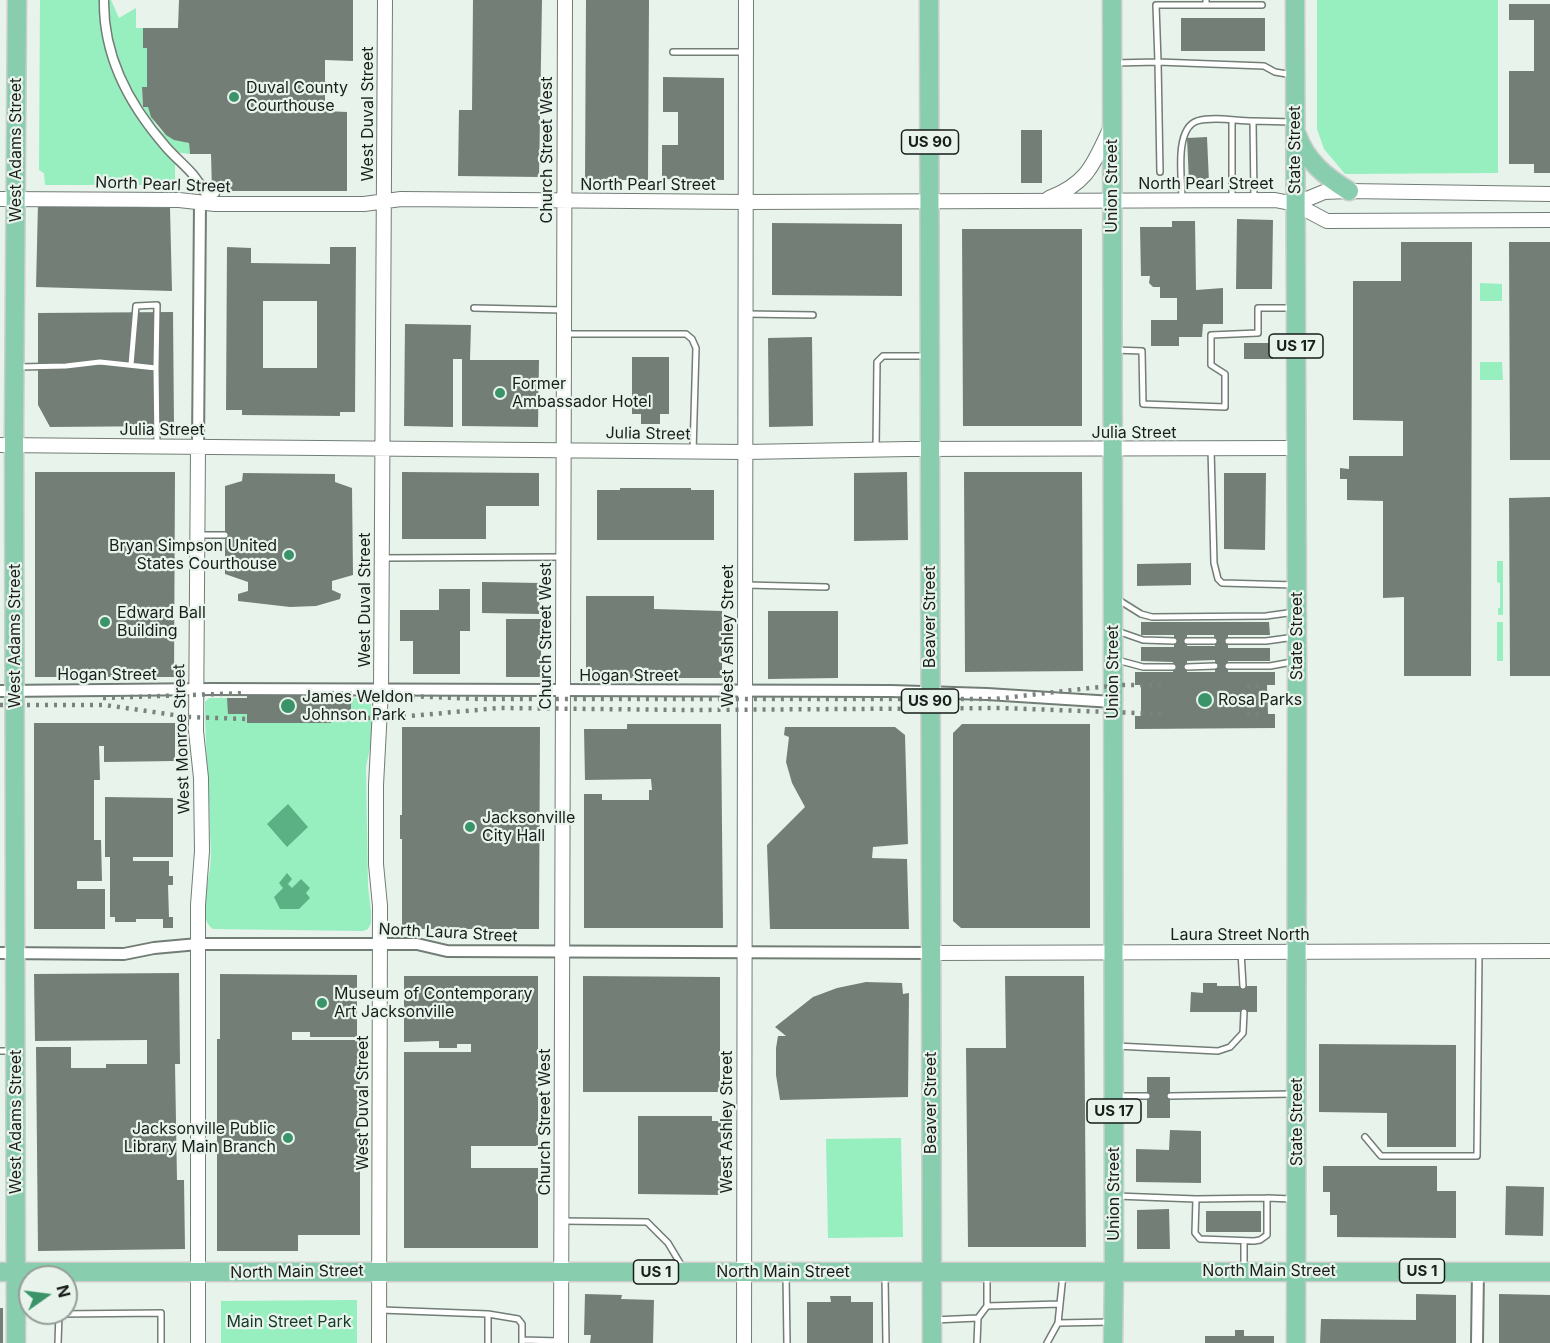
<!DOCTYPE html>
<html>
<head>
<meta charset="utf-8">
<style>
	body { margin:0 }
	#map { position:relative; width:1550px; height:1343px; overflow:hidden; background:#e7f3eb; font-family:Inter,sans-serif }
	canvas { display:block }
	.north { position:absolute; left:18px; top:1265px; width:60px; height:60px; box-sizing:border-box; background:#e7f3eb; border:2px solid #959e98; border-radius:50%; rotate:76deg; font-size:16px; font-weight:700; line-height:24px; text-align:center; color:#191e1b }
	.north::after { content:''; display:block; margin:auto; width:21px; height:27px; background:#3b9469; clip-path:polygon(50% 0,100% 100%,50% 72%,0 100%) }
</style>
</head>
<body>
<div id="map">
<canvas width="1550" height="1343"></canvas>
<div class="north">N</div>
</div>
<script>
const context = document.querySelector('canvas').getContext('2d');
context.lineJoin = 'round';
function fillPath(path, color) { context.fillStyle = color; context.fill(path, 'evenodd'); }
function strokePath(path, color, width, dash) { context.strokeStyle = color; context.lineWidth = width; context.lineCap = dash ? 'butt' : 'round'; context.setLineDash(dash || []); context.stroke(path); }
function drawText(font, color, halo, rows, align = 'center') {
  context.font = font + ' Inter,sans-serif'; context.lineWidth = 4.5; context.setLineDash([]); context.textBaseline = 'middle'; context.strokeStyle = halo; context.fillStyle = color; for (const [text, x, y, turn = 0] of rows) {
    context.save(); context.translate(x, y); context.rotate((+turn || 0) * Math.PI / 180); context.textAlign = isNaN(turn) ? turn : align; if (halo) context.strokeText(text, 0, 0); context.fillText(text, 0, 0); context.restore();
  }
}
fillPath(new Path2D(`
	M40,0h60l21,87 20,35 34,41v26l-20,-4h-110l-1,-12 -5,-3z
	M111,0l8,18 17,-10v20h7l4,20v39h-5l1,20h5c7,23 18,31 41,36l1,11 -15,-2c-45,-51 -60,-83 -68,-150z
	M1317,0h181v173l-153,1 -21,-25 -7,-20z
	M1480,283l22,1v17h-22z
	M1480,362h22l1,18h-23z
	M1497,561h6v54h-5v-7h2v-25l-3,-1z
	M1497,622h6v39h-6z
	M209,698h154l8,6 2,29 -7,34 2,120 3,24v12l-3,6 -5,2 -150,-2c-16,-11 -5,-45 -3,-61 2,-14 0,-28 0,-42 -1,-42 -5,-83 -5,-124z
	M901,1138l2,99 -75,1 -2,-99z
	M357,1300v43h-136v-42z`), '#97eebf');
fillPath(new Path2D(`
	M288,804l20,23 -21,20 -20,-23z
	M287,873l5,6 -4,5 4,4 9,-9 9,9 -4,5 4,5 -11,11h-19l-6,-12 9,-9 -4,-5z`), '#5bb184');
fillPath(new Path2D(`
	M179,0h174v61l-28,-1v51l22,1v79h-135l-1,-37h-21l-1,-11 -15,-3 -8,-5 -15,-18 -3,-10h-5l-1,-20h5v-39h-4v-20h35z
	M473,0h69l-3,177 -81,-1 1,-66h13z
	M586,0h63l-1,180h-63z
	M1509,4h41v169h-16v-9h-25v-93h25v-51h-25z
	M1181,18h84v33h-84z
	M663,77l61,1v102l-62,-1v-34h16v-33h-15z
	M1021,130h21v53h-21z
	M1207,137l2,45h-20l-2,-44z
	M38,204l132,4 2,83 -136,-4z
	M1237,219l36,1 -1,69h-36z
	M1172,221h23l1,69 27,-2v36h-20l-1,13h-23v9h-28v-26h26v-22h-17v-11h-7l-4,-4 1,-7h-9l-1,-49h32z
	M772,223l130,1v72l-130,-1z
	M962,229h120v197h-119z
	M1401,242h71l-1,434h-67v-79l-21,1v-97l-36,-1v-21h-7v-11l9,1v-13h54v-35l-50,-1v-139h48z
	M1509,242h41v218h-40z
	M227,247l24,1v15l79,1v-17h26l-1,165h-15v4l-98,-1v-5h-16zM263,301h54v67h-54z
	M173,312l1,114 -124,1 -12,-22v-92z
	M405,324l66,1 -1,35h69l-1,67 -76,-1v-67h-9v68l-49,-1z
	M812,337l1,89 -44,1 -1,-89z
	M1244,343h29v16h-29z
	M632,357h37v57h-9v10h-19v-10h-9z
	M35,472h140l-1,205h-139z
	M402,472l137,1v33h-53v33h-84z
	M907,472l1,68 -54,1v-68z
	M964,472h118l1,199 -118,1z
	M243,473l92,1v8l17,6 1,87 -21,6v9l9,4 -1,5 -24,7 -26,1 -52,-6v-7l10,-3v-9l-23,-8v-88l17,-5z
	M1224,473h42l-1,77 -41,-1z
	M620,488h71v2h23v50h-117v-50h23z
	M1550,497v179h-40l-1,-178z
	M1191,563v22l-54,1v-22z
	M482,582l58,1 -1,31 -57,-1z
	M439,589h31v42h-10v43h-47v-33h-13v-31h39z
	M586,596h68v13l68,2v67h-136z
	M768,611h70v67l-70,1z
	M506,619h35v58h-35z
	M1141,622h128l1,13h-42v13h42v13h-42v11h47v13h-8l1,29h7v14l-140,1v-13h6v-31h-6v-13h38v-10l-32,-1v-14h33v-12h-33zM1187,635h27l1,11h-28zM1215,660v12h-28v-11z
	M247,690h84v8h20v16h-20v9h-84v-9h-19l-1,-16h20z
	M34,723h141v38l-71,1v-16h-5l1,34h-6v60h7l1,41h-25v8h28v40h-71z
	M627,724h94l2,204h-139v-134h18v6h47v-10h3l-1,-11 -66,1 -1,-51h43z
	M962,724h128v204h-129l-8,-7v-188z
	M402,727h138l-1,202h-137v-90h-2v-24h2z
	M785,727h110l10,8 3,109 -35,3 -1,11 35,1 2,70h-139l-3,-84 38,-38 -13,-24 -6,-21 3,-25 -5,-2z
	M105,797l68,1v59h-40v4h36v15h4v9h-5l1,32h4v11h-10v-9h-27v3h-21v-5h-5v-60h-5z
	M179,973l1,91h-5l2,116h7l1,69 -147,2 -2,-204h35v21h35v-4h41v-24l-112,1 -1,-67z
	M220,974l137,1v62h-47v-5h-18v8h68v195h-62v16h-81v-212h3z
	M404,976h134v170h-67v22h67v80h-134v-196h67v-8h-14v4h-18v-7l-35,1z
	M583,976l137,1v115h-137z
	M1005,976h79l2,271h-118l-2,-199h40z
	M866,982l36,1 1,11 6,-1 -1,104 -128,3 -4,-25v-27l2,-12h8l-11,-9 38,-30 24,-9z
	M1203,983h14v3h40v26h-67l1,-20 12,1z
	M1319,1044l137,1v102h-69v-34l-68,-1z
	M1147,1077h23v41h-23z
	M638,1116h74v5h9v74l-83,-1z
	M1170,1130l31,1v52l-65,-1v-33l33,1z
	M1323,1166h114v25h19v47l-119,-1v-22h-7v-23h-7z
	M1506,1186l38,1 -1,49 -38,-1z
	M1169,1209l1,40h-33v-39z
	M1206,1211h55v21h-55z
	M585,1294l37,1 -1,4 33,1 -1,43h-63l1,-8h-7z
	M1416,1294l40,1v48h-136l1,-24 95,1z
	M1499,1294l51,1v48h-51z
	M830,1296h21v6h22v41h-66v-41h24z
	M0,1308h3v35h-3z
	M1235,1330h9v6h30v7h-69v-7h30z`), '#737e77');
const service = new Path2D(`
	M1206,0v5h56
	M673,52h73
	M1114,63l44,-1 -2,-57h50
	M1253,121l40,1
	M1160,172l-2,-110 106,4 11,6 18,3
	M1182,199c0,-20 -8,-70 15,-78 17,-5 39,0 56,0l1,78
	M1232,200v-80
	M474,308l89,2
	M747,314l66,1
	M565,334h121l6,5 4,9 -3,103
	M1114,350l28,1 1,53 82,3v-33l-14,-9v-30l47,-2v-25h35
	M19,367l47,-1 34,-4 56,6 1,-63 -21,1 -5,59
	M156,368l1,78
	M876,449l1,-87 6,-6h45
	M1211,449l3,114 4,16 4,4 73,2
	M199,535h26
	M382,558l181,-1
	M746,585l80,2
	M1117,599l24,15 11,3 114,-1 29,-4
	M1117,631l26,9 31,1
	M1187,641h27
	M1228,641h38l29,-4
	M1117,660l26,7h30
	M1228,666h42l22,-4
	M1187,667l28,-1
	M1241,952l2,34
	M1116,1046l102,5 12,-4 13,-14 1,-21
	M0,1051h11
	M1118,1096h29
	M1170,1096l122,-2
	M1365,1137l16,19h96l2,-204
	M1116,1196l80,3 71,-1v37l-7,5 -6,1 -54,-2 -5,-6 1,-34
	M1267,1198l25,1
	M562,1221l85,1 21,21 15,25
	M1244,1269v-28
	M786,1274l1,69
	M1063,1275l-5,48 53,-1
	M885,1277l1,66
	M987,1306l73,-2
	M381,1310l107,4
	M934,1320l44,-2
	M522,1340l37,1
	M58,1343l1,-29 102,-1v30
	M488,1343v-29l30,5 4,5v19
	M977,1343l1,-25 9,-12v-30
	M1047,1343l11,-20`);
const pedestrian = new Path2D(`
	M104,0c-1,56 26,106 62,147 16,18 28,24 39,46h10`);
const minor = new Path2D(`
	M198,446l2,-243
	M0,691l212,-2 679,2 96,3 126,8
	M0,953l124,1 30,-6 44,-4h219l30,7 484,2
	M1477,1343l1,-72`);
const tertiary = new Path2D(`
	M1049,198c40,-15 45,-36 62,-71
	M0,199l179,1 36,4h149l37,-5 345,3 529,-2 20,4 32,17 223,-1
	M1295,204l29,-12 25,-1 201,3
	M0,445l745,7 164,-3 387,-1
	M931,953l619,-2
	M198,1343v-438l4,-54 -1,-73 -5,-47 2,-285
	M379,1343l1,-437 -4,-42v-79l5,-95 4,-690
	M561,1343l4,-1343
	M744,1343l2,-1343`);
const primary = new Path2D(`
	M929,0l3,1343
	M1112,0l2,1272 -1,71
	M1295,0l2,661 -1,682
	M1297,135c9,26 29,42 52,56
	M0,1272h1550
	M16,1343l-2,-912 3,-431`);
strokePath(service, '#727d76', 8);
strokePath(pedestrian, '#727d76', 11);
strokePath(minor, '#727d76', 14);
strokePath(tertiary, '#727d76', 16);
strokePath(primary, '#cccecd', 21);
strokePath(service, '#fff', 5);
strokePath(pedestrian, '#fff', 8);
strokePath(minor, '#fff', 10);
strokePath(tertiary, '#fff', 14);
strokePath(primary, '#88cdad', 18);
strokePath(new Path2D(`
	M1247,686h16
	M331,693l149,6h515l95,-11 33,-3h40
	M103,698l144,-5
	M0,705h105l83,12 59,2
	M1247,714h16
	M331,719l68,-2 100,-9 193,2 310,-2 161,6`), '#7a827d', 4.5, [3, 6]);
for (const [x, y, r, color] of [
	[234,97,6,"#3b9469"],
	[500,393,6,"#3b9469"],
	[289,555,6,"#3b9469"],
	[105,622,6,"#3b9469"],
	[1205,700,8,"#3b9469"],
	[288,706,8,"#3b9469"],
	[470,827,6,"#3b9469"],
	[322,1003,6,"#3b9469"],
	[288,1138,6,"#3b9469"]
]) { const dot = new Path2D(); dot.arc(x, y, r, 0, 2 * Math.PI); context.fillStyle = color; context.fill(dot); strokePath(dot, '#e7f3eb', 2); }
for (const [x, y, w] of [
	[930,142,57],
	[1296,346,54],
	[930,701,57],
	[1114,1111,54],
	[1422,1271,45],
	[656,1272,45]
]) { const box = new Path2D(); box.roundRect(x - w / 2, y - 12, w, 24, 4.5); context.fillStyle = '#e7f3eb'; context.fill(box); strokePath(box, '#191e1b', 1.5); }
drawText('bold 15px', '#191e1b', null, [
	["US 90",930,142],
	["US 17",1296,346],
	["US 90",930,701],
	["US 17",1114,1111],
	["US 1",1422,1271],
	["US 1",656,1272]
]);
drawText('16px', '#191e1b', '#e7f3eb', [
	["Duval County",246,88],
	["Courthouse",246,106],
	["Former",512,384],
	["Ambassador Hotel",512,402],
	["Bryan Simpson United",277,546,"right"],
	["States Courthouse",277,564,"right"],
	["Edward Ball",117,613],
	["Building",117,631],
	["James Weldon",302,697],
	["Johnson Park",302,715],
	["Rosa Parks",1218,700],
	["Jacksonville",482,818],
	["City Hall",482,836],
	["Museum of Contemporary",334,994],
	["Art Jacksonville",334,1012],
	["Jacksonville Public",276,1129,"right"],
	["Library Main Branch",276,1147,"right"]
], 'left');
drawText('16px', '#191e1b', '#e7f3eb', [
	["West Duval Street",368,114,-90],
	["West Adams Street",16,150,-90],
	["Church Street West",547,150,-90],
	["State Street",1295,150,-90],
	["North Pearl Street",1206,184],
	["North Pearl Street",163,185,2],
	["North Pearl Street",648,185],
	["Union Street",1112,186,-90],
	["Julia Street",162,430],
	["Julia Street",1134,433],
	["Julia Street",648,434,1],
	["West Duval Street",365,600,-90],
	["Beaver Street",930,617,-90],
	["West Adams Street",15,636,-90],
	["Church Street West",546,636,-90],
	["West Ashley Street",728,636,-90],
	["State Street",1297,636,-90],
	["Union Street",1113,672,-90],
	["Hogan Street",107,675],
	["Hogan Street",629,676],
	["West Monroe Street",182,739,-92],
	["North Laura Street",448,933,3],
	["Laura Street North",1240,935],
	["West Duval Street",363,1103,-90],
	["Beaver Street",931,1103,-90],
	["West Adams Street",16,1122,-90],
	["Church Street West",545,1122,-90],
	["West Ashley Street",727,1122,-90],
	["State Street",1297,1122,-90],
	["Union Street",1114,1194,-90],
	["North Main Street",1269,1271],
	["North Main Street",297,1272,-1],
	["North Main Street",783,1272]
]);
drawText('16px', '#153a28', '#e7f3eb', [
	["Main Street Park",289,1322]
]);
</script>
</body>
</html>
